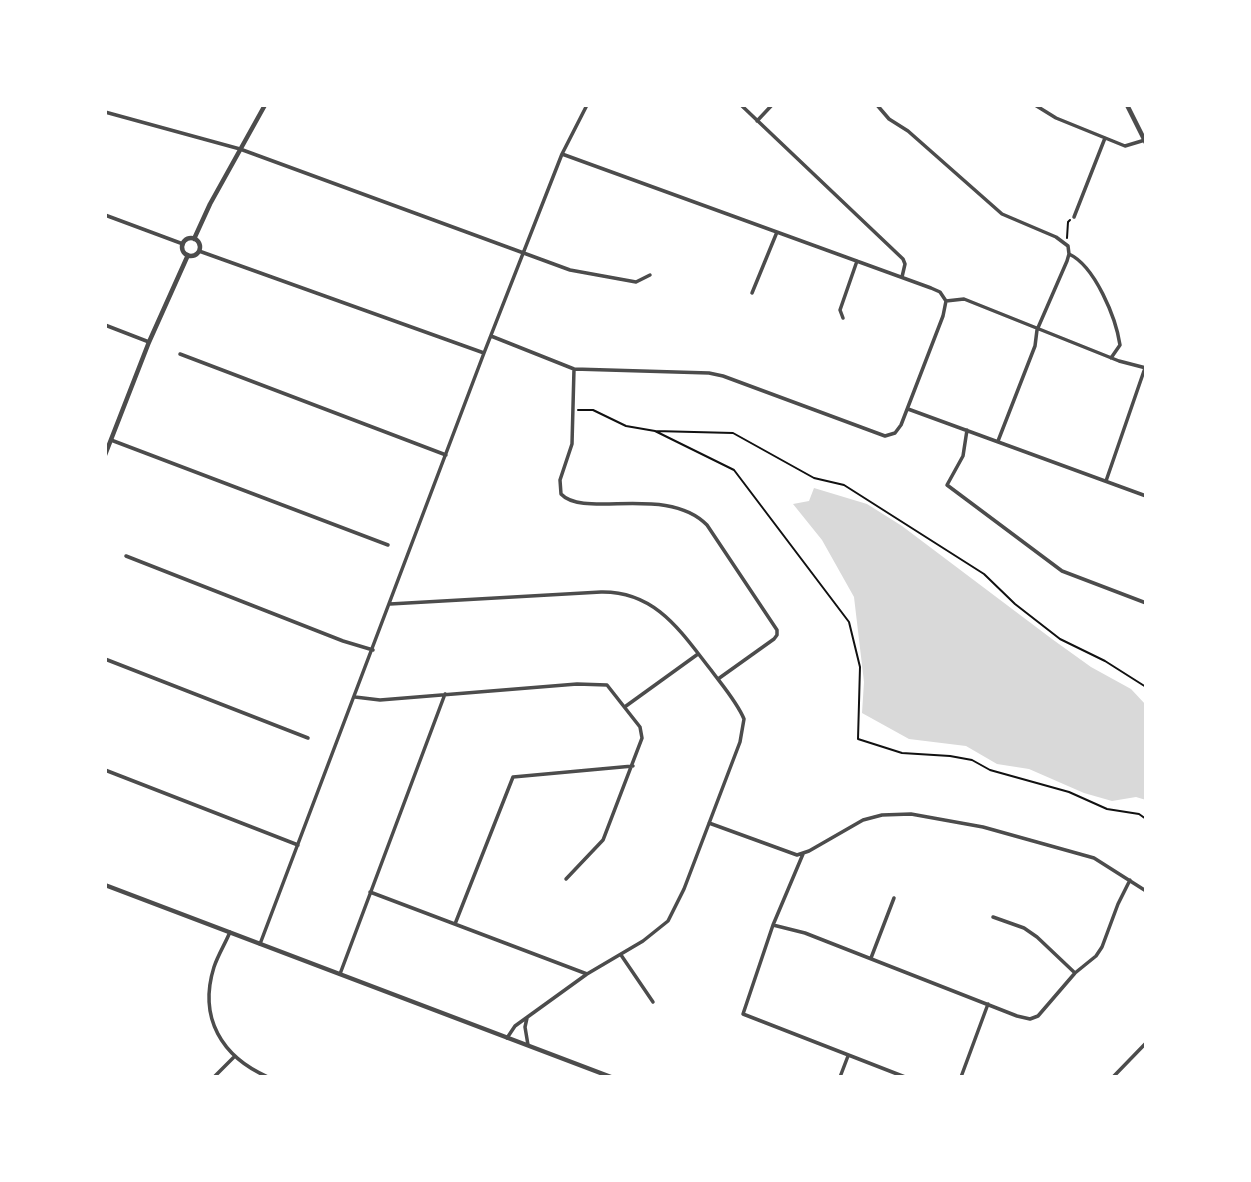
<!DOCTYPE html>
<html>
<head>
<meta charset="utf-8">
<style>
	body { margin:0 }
	#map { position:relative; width:1251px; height:1182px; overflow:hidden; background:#fff; font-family:"DejaVu Sans",sans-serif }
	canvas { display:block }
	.frame { position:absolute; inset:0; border:107px solid #fff; pointer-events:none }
</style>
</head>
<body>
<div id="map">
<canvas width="1251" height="1182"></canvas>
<div class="frame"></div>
</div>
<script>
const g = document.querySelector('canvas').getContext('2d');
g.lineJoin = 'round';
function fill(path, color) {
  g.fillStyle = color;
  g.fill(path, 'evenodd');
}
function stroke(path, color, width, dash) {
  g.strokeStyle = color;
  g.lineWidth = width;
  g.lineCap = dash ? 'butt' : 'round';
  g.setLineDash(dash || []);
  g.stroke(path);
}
const water = new Path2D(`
	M814,488L867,504L902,526L1052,639L1091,667L1131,689L1146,705V800L1136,797L1112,801L1084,793L1029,769L997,764L966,746L909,739L862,713L864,682L854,597L822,540L793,504L809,501Z`);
const path = new Path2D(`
	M1067,238L1068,222L1070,220
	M578,410H593L626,426L655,431L733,433L814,478L844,485L984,574L1015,604L1060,639L1105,661L1146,687
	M655,431L734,470L849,622L860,667L858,739L902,753L950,756L972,760L990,770L1069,792L1107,809L1139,814L1146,819`);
const minor = new Path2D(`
	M741,105L903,259L905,264L902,277
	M877,105L889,119L908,131L1002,214L1056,237L1068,246L1069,254L1067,261L1037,330L1035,346L998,441
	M1035,105L1056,118L1125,146L1145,140
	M105,112L240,149L570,270L636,282L650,275
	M757,121L772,105
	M562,154L931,288L940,292L946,301
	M105,215L183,244
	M1074,217L1105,138
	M199,251L484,353
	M1069,254C1095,266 1116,318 1120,345L1111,358
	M752,293L777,232
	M946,301L964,299L1119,361L1146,368
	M843,318L840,310L857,261
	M105,325L149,342
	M491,336L574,369L709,373L723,376L885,436L895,433L901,425L943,316L946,301
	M180,354L446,455
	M574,369L572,444L560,480L561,494C584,519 667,484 707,525L777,630V635L774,639L718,679
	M908,409L1146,496
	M967,430L963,456L947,485L1062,571L1146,603
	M111,440L388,545
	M1106,481L1145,368
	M126,556L343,641L373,650
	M390,604L601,592C656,591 681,632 711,670C722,685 737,702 744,719L740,742L684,889L668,921L643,941L587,974L515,1026L507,1038
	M105,659L308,738
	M355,697L380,700L577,684L607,685L640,727L642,738L603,840L566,879
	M626,706L698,654
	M105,770L298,845
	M709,823L797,855L809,851L863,820L882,815L911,814L983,827L1094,858L1146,891
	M803,854L773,925L743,1014L905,1077
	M370,892L587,974
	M993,917L1024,928L1037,937L1075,973
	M455,924L513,777L633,766
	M773,925L805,933L1017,1016L1030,1019L1038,1016L1075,973L1096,956L1102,947L1118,904L1130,880
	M230,932C225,944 218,955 214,967C198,1018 222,1057 268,1077
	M260,944L484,353L562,154L587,105
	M621,955L653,1002
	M871,958L894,898
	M340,974L445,694
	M527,1018L525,1027L528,1045
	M214,1077L234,1057
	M840,1077L848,1056
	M961,1077L988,1004
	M1113,1077L1146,1043`);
const tertiary = new Path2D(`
	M1127,105L1146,143
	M182 247a9 9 0 1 1 18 0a9 9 0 1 1-18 0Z
	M194,239L210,204L265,105
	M105,455L149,342L188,255
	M105,885L611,1077`);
fill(water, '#d9d9d9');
stroke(path, '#111', 2);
stroke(minor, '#4c4c4c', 3.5);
stroke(tertiary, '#4c4c4c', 4.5);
</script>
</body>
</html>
